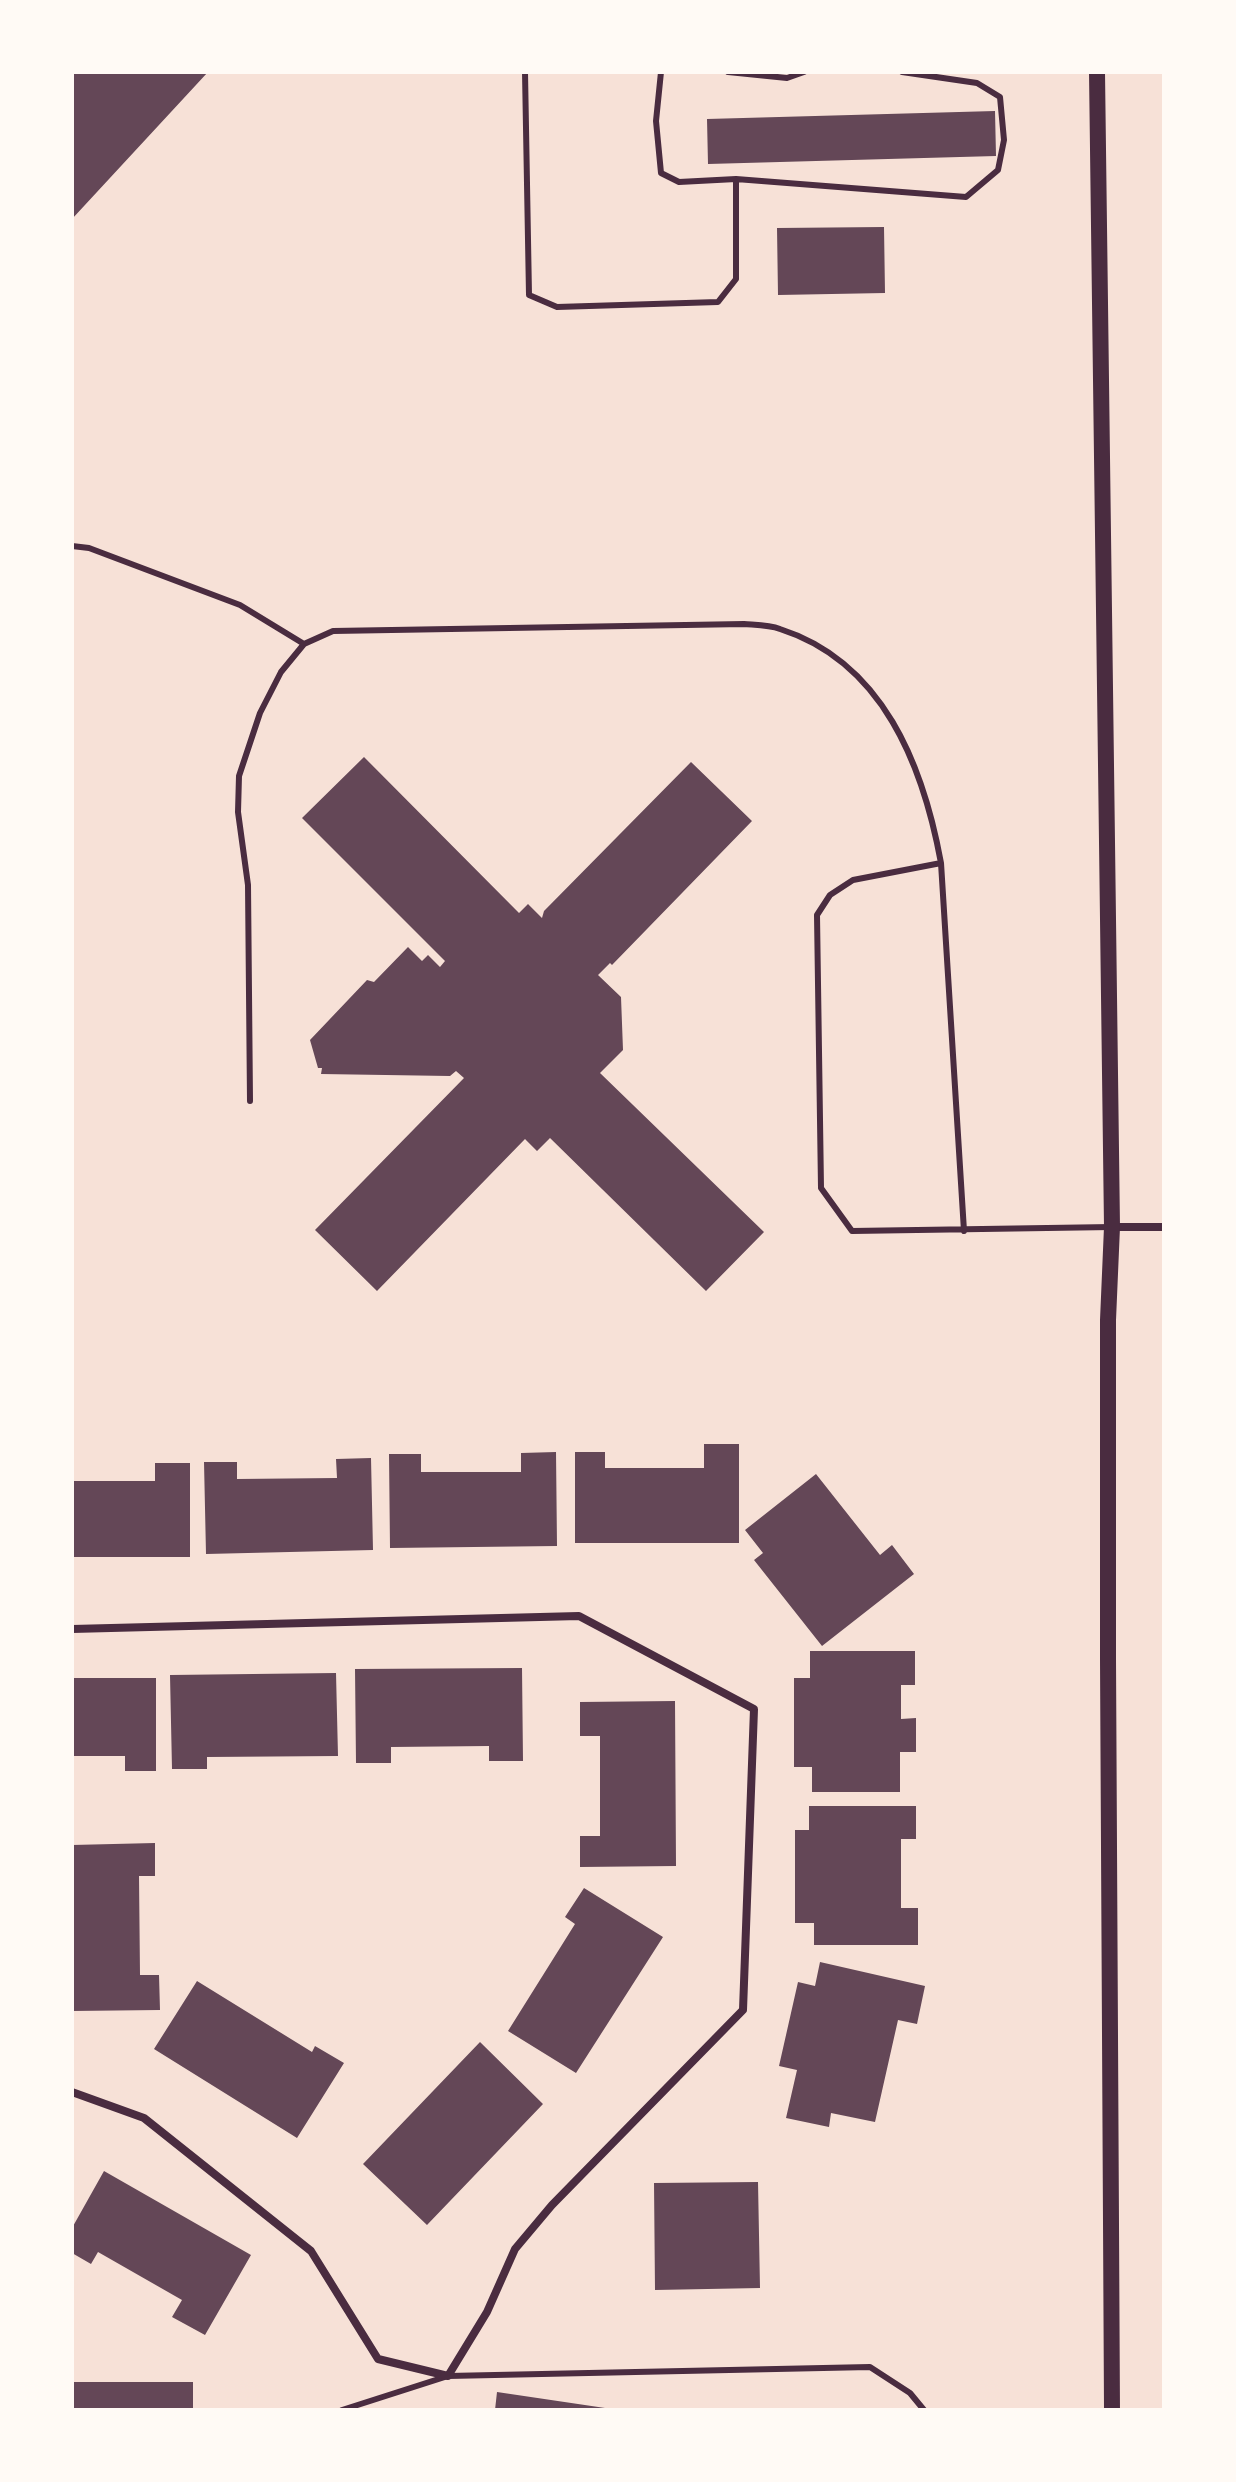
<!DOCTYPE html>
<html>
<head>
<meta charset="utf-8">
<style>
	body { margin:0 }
	#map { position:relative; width:1236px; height:2482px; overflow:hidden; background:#f7e1d7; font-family:Karla,sans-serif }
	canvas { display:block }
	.frame { position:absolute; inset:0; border:74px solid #fffaf5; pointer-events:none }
</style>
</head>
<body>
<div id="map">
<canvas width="1236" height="2482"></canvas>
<div class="frame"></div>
</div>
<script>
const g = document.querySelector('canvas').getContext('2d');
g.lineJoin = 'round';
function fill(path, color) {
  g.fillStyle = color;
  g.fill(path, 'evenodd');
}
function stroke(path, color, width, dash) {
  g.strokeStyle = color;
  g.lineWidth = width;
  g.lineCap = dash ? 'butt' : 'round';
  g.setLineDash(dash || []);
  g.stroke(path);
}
const building = new Path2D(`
	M72,72H208L72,219Z
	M995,111L996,156L708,164L707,119Z
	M884,227L885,293L778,295L777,228Z
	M364,757L519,913L528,904L542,918L544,911L691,762L752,821L612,965L610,963L598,975L621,997L623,1050L600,1073L764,1232L706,1291L550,1138L537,1151L525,1139L377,1291L315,1230L464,1078L456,1071L450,1076L321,1074L322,1068H318L310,1040L367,980L374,982L408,947L422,961L428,955L440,967L445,961L302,818Z
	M704,1444H739V1543H575V1452H605V1468H704Z
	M556,1452L557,1546L390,1548L389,1454H421V1472H521V1453Z
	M371,1458L373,1550L206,1554L204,1462H237V1479L337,1478L336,1459Z
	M155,1463H190V1557H72V1481H155Z
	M816,1474L880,1555L892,1545L914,1574L822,1646L754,1560L763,1553L745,1530Z
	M810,1651H915V1685H901V1719L916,1718V1752H900V1792H812V1767H794V1678H810Z
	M522,1668L523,1761H489V1746L391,1747V1763H356L355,1669Z
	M336,1673L338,1756L207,1757V1769H172L170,1675Z
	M72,1678H156V1771H125V1756H72Z
	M675,1701L676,1866L580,1867V1836H600V1736H580V1702Z
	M809,1806H916V1839H901V1908H918V1945H814V1923H795V1830H809Z
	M155,1843V1876H139L140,1975H159L160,2010L72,2011V1845Z
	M584,1888L663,1937L576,2073L508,2031L575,1924L565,1917Z
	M820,1962L925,1986L917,2024L898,2020L875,2122L831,2113L829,2127L786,2118L797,2070L779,2066L798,1982L815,1986Z
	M197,1981L312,2052L315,2046L344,2063L297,2138L154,2049Z
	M480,2042L543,2104L427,2225L363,2164Z
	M104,2171L251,2255L205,2335L172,2317L182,2300L98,2252L91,2264L72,2253V2228Z
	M758,2182L760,2288L655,2290L654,2183Z
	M72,2382H193V2410H72Z
	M497,2392L605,2408V2410H495Z`);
const service = new Path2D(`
	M525,72L529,295L557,307L718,302L736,279V179
	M661,72L656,121L661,173L679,182L736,179L966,197L998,170L1004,140L1000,97L977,83L902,72
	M728,72L787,78L804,72
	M72,546L89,548L240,605L304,644
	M941,863L964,1231
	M250,1101L248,885L238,812L239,776L260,713L281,672L304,644L333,631L744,624C755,625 769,625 780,629C883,662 923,765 941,863L853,880L830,895L817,915L821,1188L852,1231L1112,1227
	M342,2410L448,2376L870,2367L910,2393L924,2410`);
const minor = new Path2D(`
	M1113,1227H1164
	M72,1629L579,1616L754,1709L743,2010L552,2205L515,2249L487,2312L448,2376L378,2359L311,2251L144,2118L72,2092`);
const secondary = new Path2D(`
	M1097,72L1112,1227L1108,1320V1659L1112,2410`);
fill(building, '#644757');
stroke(service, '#4a2c40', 6);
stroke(minor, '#4a2c40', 8);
stroke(secondary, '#4a2c40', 16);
</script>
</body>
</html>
